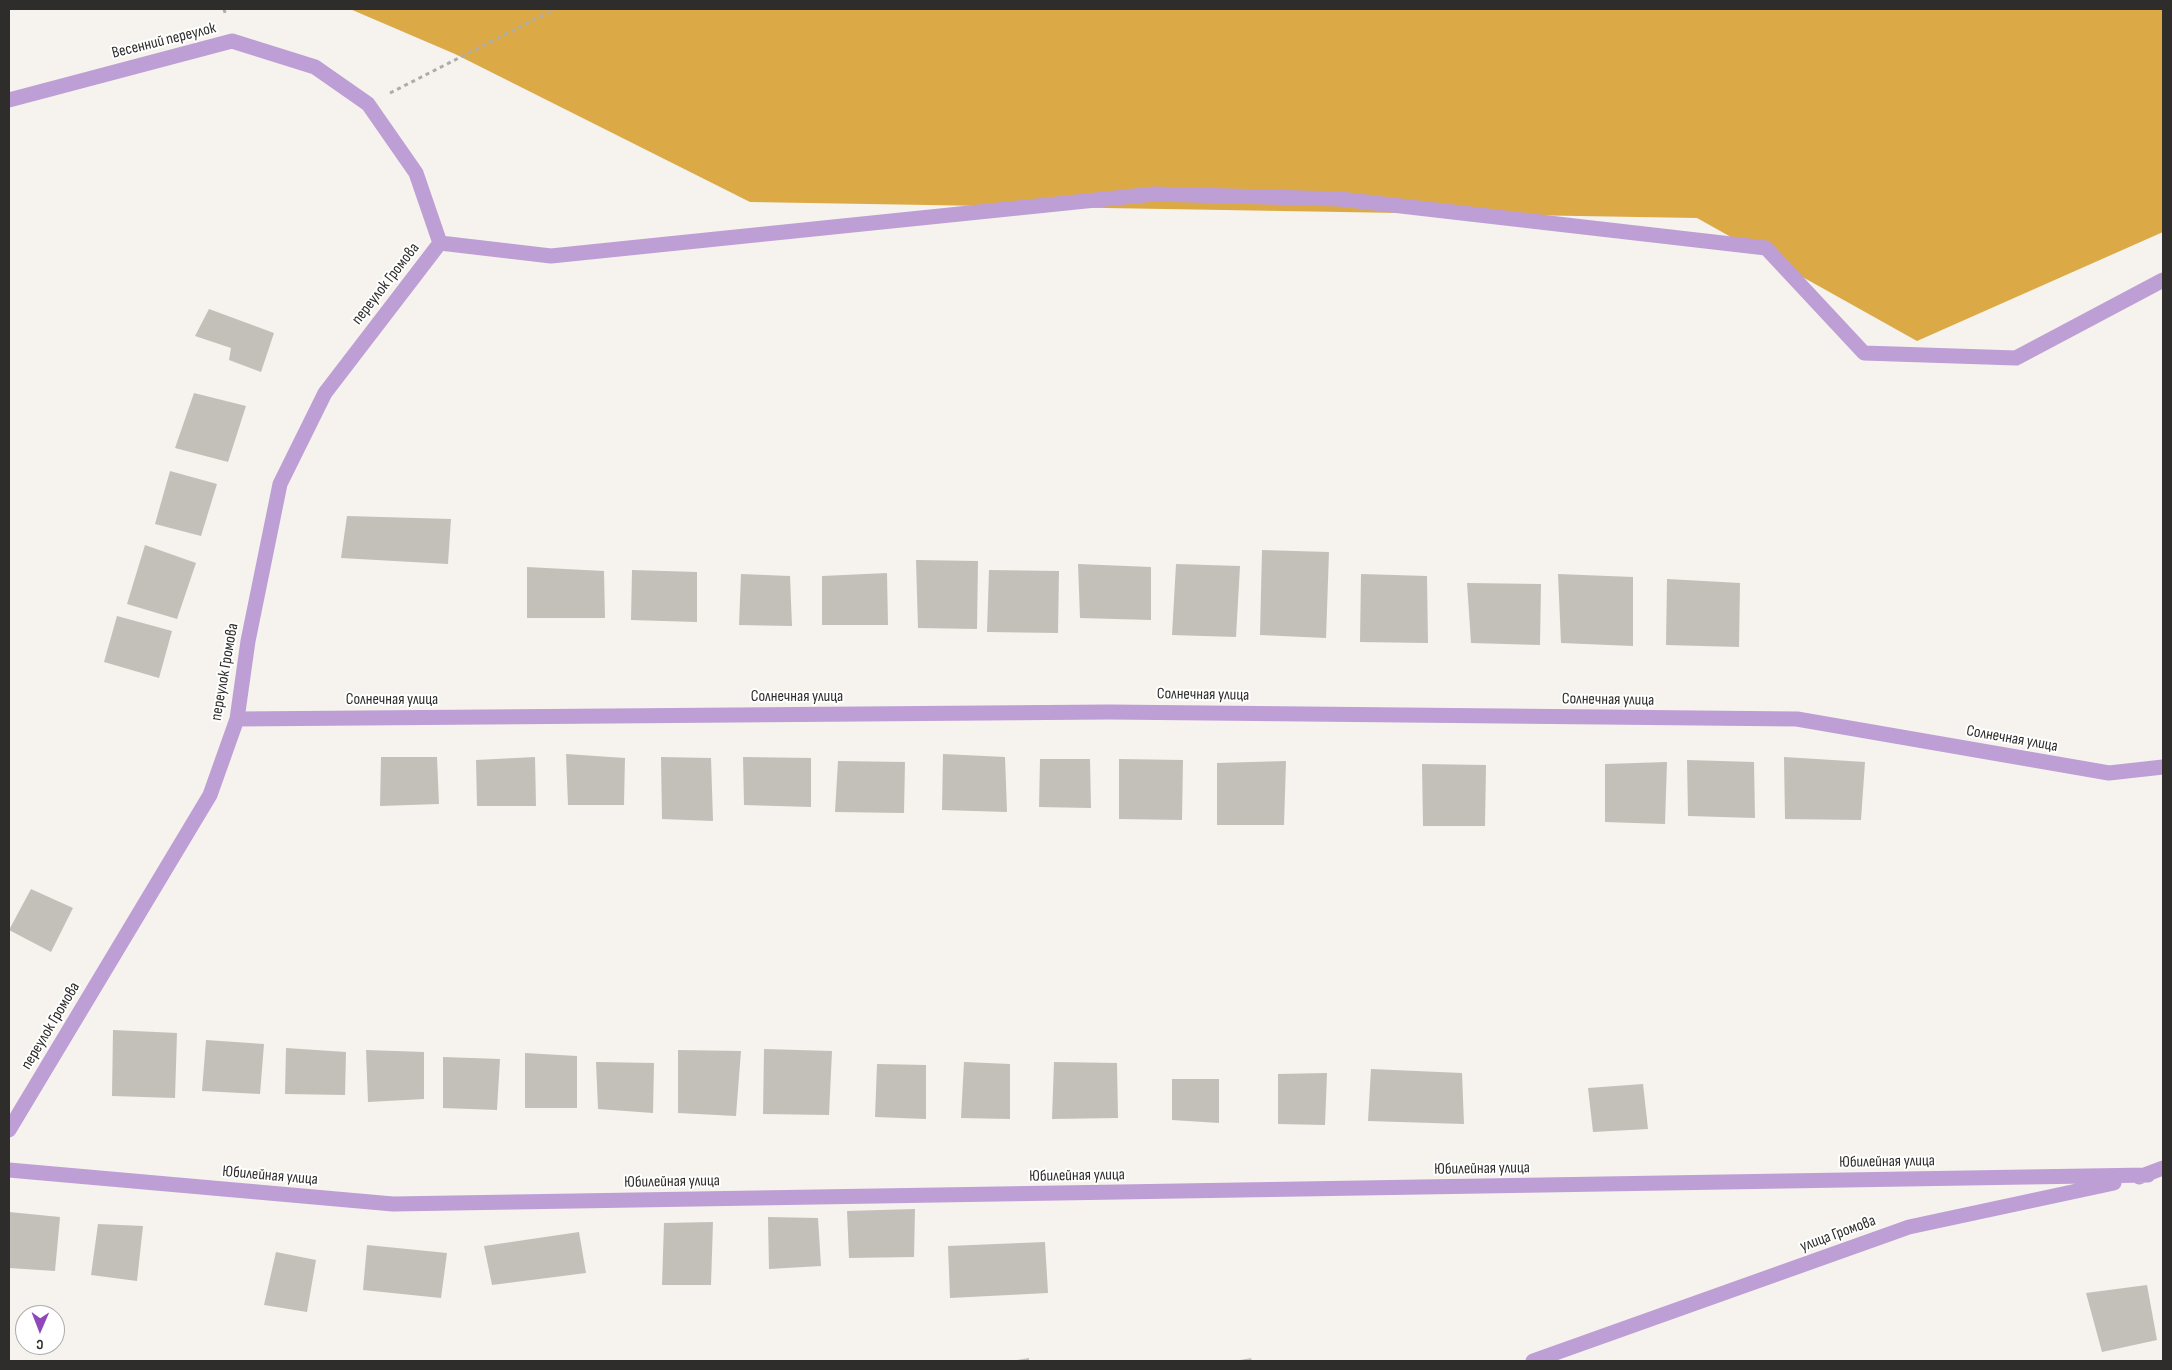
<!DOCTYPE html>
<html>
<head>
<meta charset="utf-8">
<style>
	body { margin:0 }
	#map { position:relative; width:2172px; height:1370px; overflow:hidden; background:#f6f2ed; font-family:"Sofia Sans Condensed",sans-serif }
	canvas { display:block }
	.frame { position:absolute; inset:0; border:10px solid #2e2d2b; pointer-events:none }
	.north { position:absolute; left:15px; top:1305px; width:50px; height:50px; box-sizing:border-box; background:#fff; border:1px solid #ababaa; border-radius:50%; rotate:181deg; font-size:14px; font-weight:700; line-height:20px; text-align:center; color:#2e2d2b }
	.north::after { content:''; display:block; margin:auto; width:18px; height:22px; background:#8e48bc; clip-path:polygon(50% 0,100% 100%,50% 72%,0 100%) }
</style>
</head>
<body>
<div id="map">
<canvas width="2172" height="1370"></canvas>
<div class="frame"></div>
<div class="north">С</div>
</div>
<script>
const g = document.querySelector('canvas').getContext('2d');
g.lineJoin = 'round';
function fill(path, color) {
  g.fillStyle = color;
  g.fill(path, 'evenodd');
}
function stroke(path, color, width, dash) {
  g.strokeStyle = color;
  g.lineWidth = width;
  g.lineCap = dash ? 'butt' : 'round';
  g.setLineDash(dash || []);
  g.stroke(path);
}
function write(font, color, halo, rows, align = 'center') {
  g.font = font + ' "Sofia Sans Condensed",sans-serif';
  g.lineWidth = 4;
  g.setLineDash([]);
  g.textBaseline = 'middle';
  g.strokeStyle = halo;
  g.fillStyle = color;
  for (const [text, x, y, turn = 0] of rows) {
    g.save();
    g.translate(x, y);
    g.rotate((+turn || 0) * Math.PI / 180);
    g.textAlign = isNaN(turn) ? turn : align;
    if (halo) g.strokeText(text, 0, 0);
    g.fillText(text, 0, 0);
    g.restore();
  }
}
const forest = new Path2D(`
	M350,9H2163V232L1917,341L1697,218L750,202L455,54Z`);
const building = new Path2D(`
	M209,309L274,333L261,372L229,360L231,348L195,336Z
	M194,393L246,406L228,462L175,448Z
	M170,471L217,484L201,536L155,524Z
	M347,516L451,519L448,564L341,558Z
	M145,545L196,563L177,619L127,604Z
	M1262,550L1329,552L1326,638L1260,635Z
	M916,560L978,561L977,629L918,628Z
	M1078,564L1151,567V620L1080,618Z
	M1176,564L1240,566L1236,637L1172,635Z
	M527,567L604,571L605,618H527Z
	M632,570L697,572V622L631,620Z
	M989,570L1059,571L1058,633L987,632Z
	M887,573L888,625H822V576Z
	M741,574L790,576L792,626L739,625Z
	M1361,574L1427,576L1428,643L1360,642Z
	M1558,574L1633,577V646L1561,643Z
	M1667,579L1740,583L1739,647L1666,645Z
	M1467,583L1541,584L1540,645L1471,643Z
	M117,616L172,631L159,678L104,662Z
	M566,754L625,758L624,805H568Z
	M943,754L1005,757L1007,812L942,810Z
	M381,757H437L439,804L380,806Z
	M535,757L536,806H477L476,760Z
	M661,757L711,758L713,821L662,819Z
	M743,757L811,758V807L744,805Z
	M1784,757L1865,762L1861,820L1785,819Z
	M1040,759H1090L1091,808L1039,807Z
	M1119,759L1183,760L1182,820L1119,819Z
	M1687,760L1754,762L1755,818L1688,816Z
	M838,761L905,762L904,813L835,812Z
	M1286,761L1284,825H1217V763Z
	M1667,762L1665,824L1605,822V764Z
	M1422,764L1486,765L1485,826H1423Z
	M31,889L73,908L51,952L9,930Z
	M113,1030L177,1033L175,1098L112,1096Z
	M206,1040L264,1044L260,1094L202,1091Z
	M286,1048L346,1052L345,1095L285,1094Z
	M764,1049L832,1051L829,1115L763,1114Z
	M366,1050L424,1052V1099L368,1102Z
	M678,1050L741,1051L736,1116L678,1113Z
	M525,1053L577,1056V1108H525Z
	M443,1057L500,1059L497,1110L443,1108Z
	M596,1062L654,1063L653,1113L598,1109Z
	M964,1062L1010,1064V1119L961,1118Z
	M1054,1062L1117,1063L1118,1118L1052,1119Z
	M877,1064L926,1065V1119L875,1117Z
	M1371,1069L1462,1073L1464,1124L1368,1121Z
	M1327,1073L1325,1125L1278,1124V1074Z
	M1172,1079H1219V1123L1172,1120Z
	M1643,1084L1648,1129L1593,1132L1588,1088Z
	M915,1209L914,1257L849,1258L847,1211Z
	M9,1212L60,1217L55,1271L9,1268Z
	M768,1217L818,1218L821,1266L769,1269Z
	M713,1222L711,1285H662L664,1223Z
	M98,1224L143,1226L137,1281L91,1275Z
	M579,1232L586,1273L492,1285L484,1246Z
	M1045,1242L1048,1293L950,1298L948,1246Z
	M367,1245L447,1253L441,1298L363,1290Z
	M276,1252L316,1260L307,1312L264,1305Z
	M2147,1285L2157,1340L2102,1352L2086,1293Z
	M1029,1358V1361H1017V1360Z
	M1251,1358L1252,1361H1240V1360Z`);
const path = new Path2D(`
	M224,9L226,16
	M390,93L555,9`);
const minor = new Path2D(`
	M9,100L232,41L315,67L368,104L416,173L440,243
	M440,243L551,256L1154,194L1340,199L1766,248L1864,353L2016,358L2163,280
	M237,719L1109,712L1797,719L2109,773L2163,767
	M9,1130L210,795L237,719L248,641L280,484L325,393L440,243
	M9,1170L393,1204L2148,1175
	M2139,1177L2163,1168
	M1533,1361L1909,1227L2114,1183`);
const streetNames = [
	["Весенний переулок",164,41,-14],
	["переулок Громова",386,284,-52],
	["переулок Громова",225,672,-80],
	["Солнечная улица",1203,695,1],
	["Солнечная улица",797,697],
	["Солнечная улица",392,700],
	["Солнечная улица",1608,700,1],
	["Солнечная улица",2012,739,10],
	["переулок Громова",51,1026,-59],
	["Юбилейная улица",1887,1162,-1],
	["Юбилейная улица",1482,1169,-1],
	["Юбилейная улица",270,1176,5],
	["Юбилейная улица",1077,1176,-1],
	["Юбилейная улица",672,1182,-1],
	["улица Громова",1838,1234,-20]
];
fill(forest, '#dbaa46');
fill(building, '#c3c0ba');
stroke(path, '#afaca8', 3, [4, 4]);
stroke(minor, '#bd9ed5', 15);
write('16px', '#2e2d2b', '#fff', streetNames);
</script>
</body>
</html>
